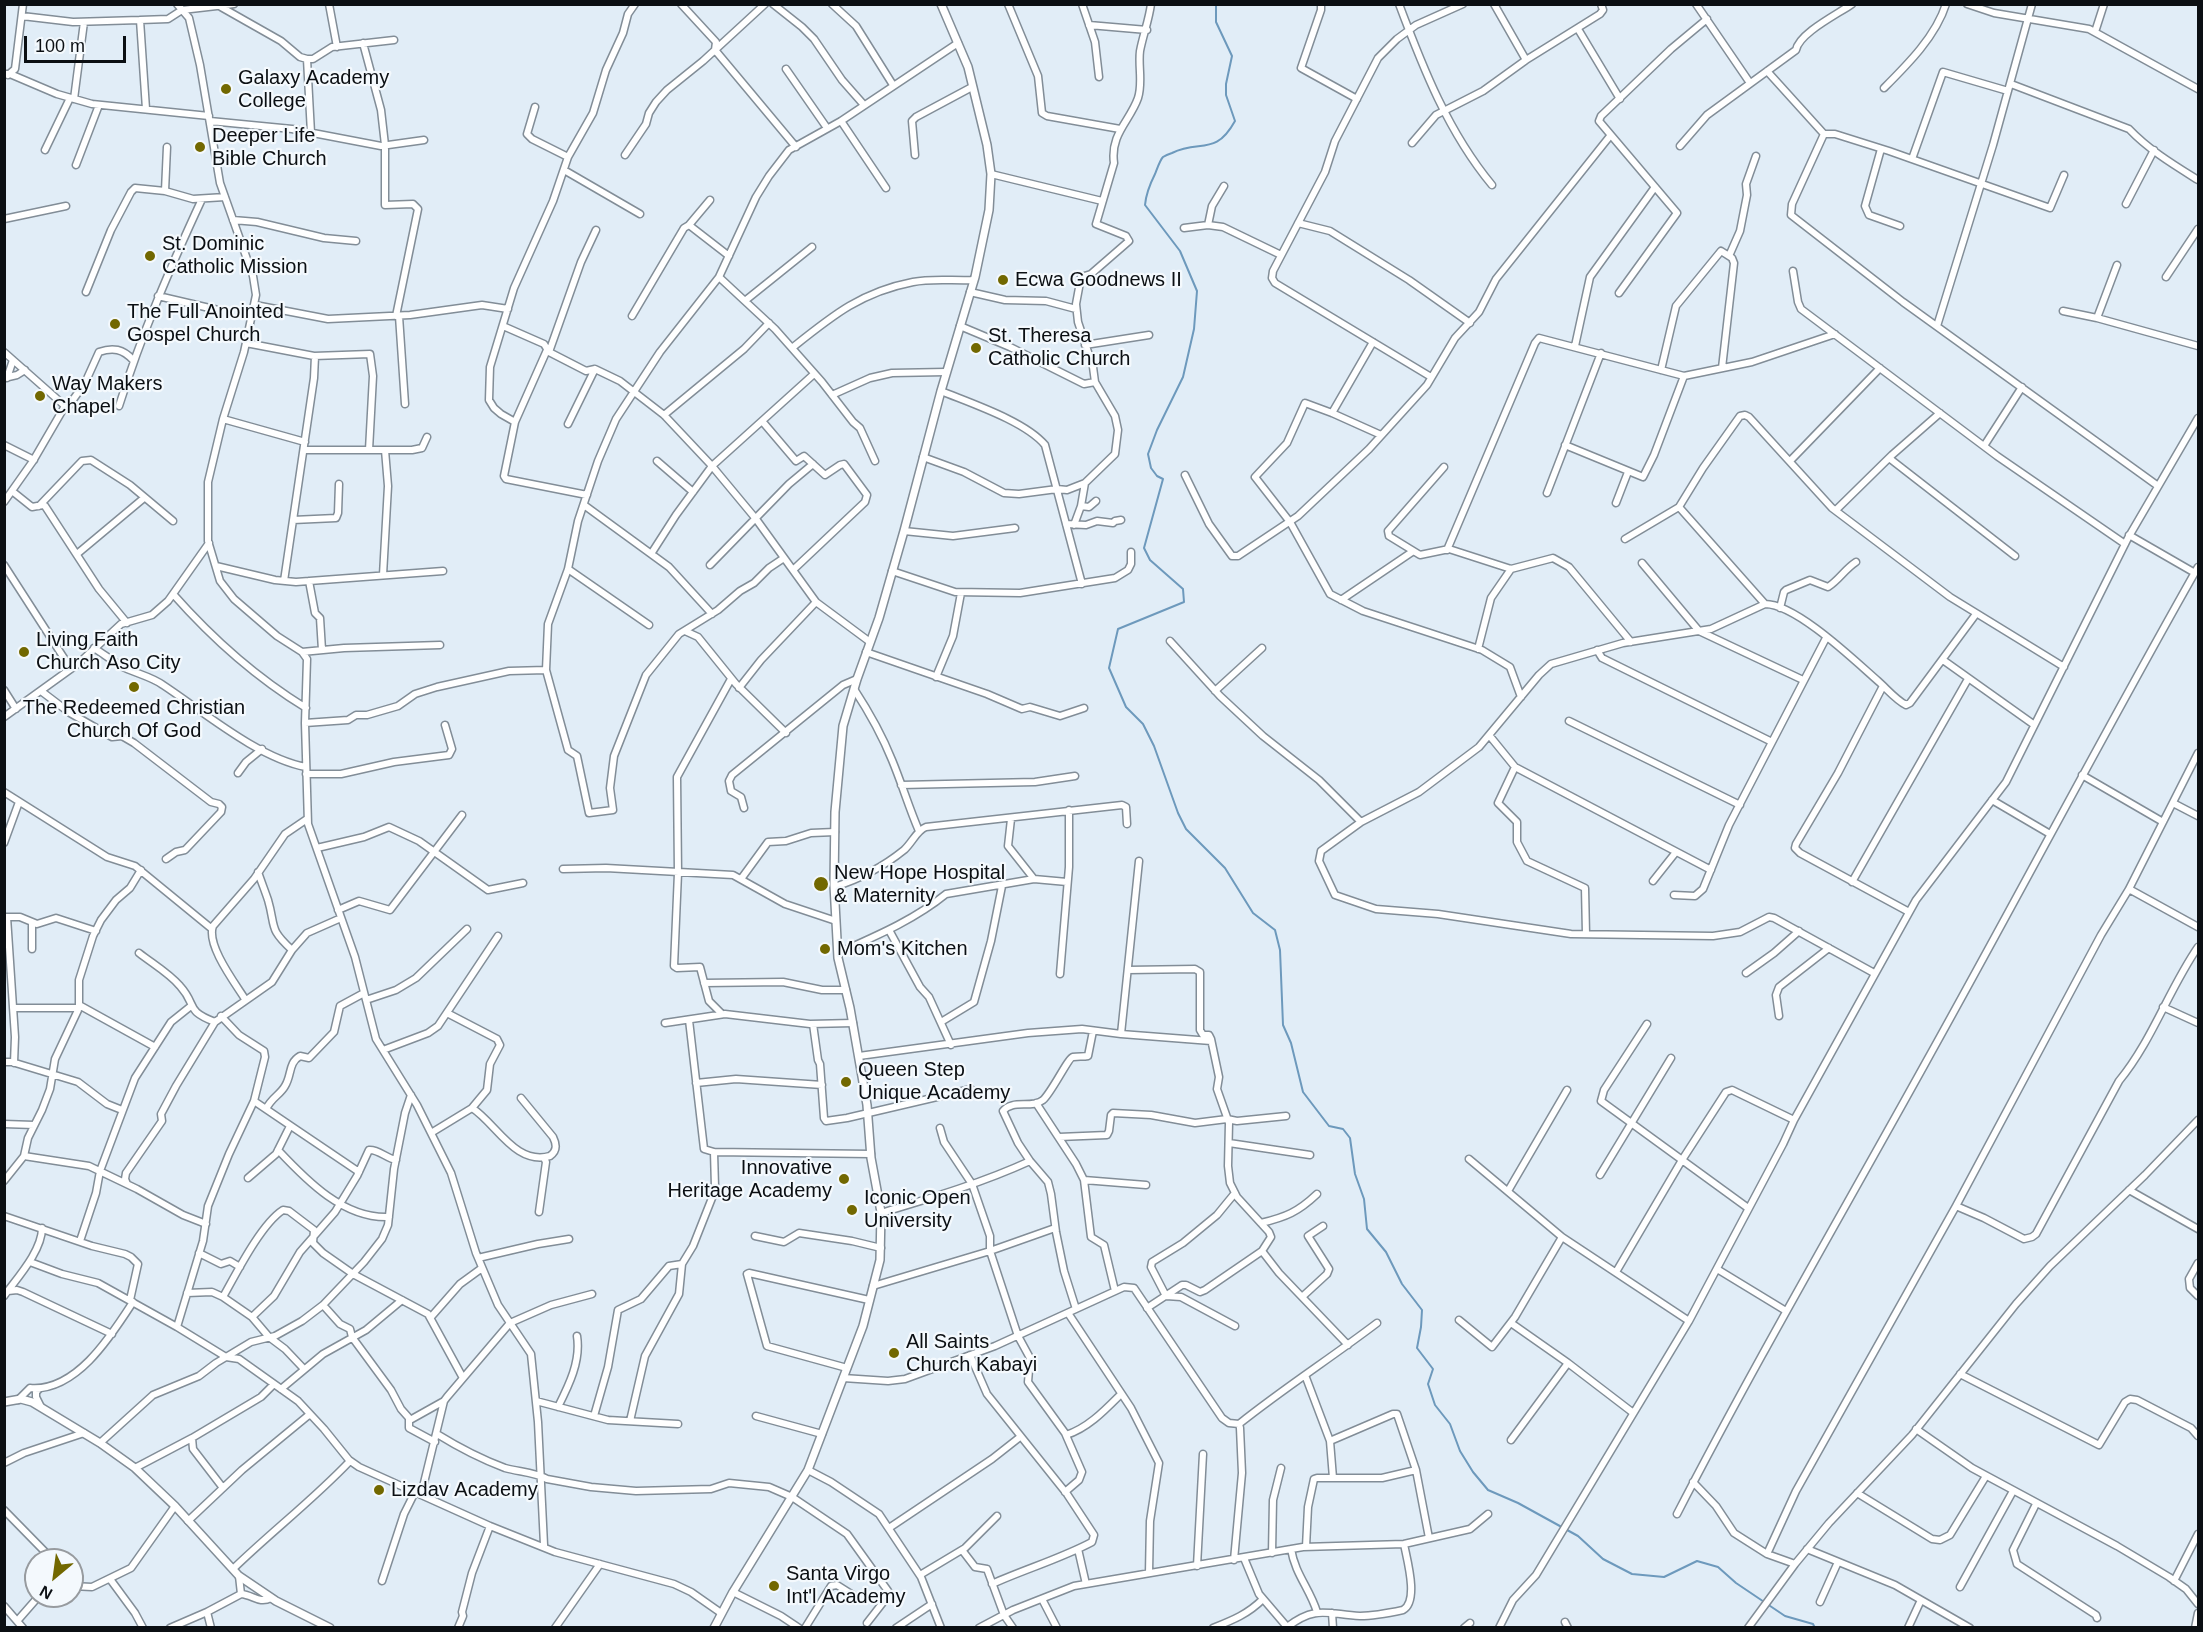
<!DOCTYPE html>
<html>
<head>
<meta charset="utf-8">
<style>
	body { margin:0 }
	#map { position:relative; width:2203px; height:1632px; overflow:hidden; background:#e1edf7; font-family:Helvetica,sans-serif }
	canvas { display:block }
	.frame { position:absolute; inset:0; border:6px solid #0b0f13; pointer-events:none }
	.north { position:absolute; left:24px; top:1548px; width:60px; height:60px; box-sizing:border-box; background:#f4f9fd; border:2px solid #979b9f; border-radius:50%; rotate:209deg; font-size:16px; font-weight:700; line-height:24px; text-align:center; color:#0b0f13 }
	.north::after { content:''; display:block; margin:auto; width:21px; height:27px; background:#726800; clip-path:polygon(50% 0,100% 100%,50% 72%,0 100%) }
	.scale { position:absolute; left:24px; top:36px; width:102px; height:27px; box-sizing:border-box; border:3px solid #0b0f13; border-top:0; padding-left:8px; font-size:18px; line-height:21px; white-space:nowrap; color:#0b0f13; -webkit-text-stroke:4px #f4f9fd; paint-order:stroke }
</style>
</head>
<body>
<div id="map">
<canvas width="2203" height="1632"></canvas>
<div class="frame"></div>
<div class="north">N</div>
<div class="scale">100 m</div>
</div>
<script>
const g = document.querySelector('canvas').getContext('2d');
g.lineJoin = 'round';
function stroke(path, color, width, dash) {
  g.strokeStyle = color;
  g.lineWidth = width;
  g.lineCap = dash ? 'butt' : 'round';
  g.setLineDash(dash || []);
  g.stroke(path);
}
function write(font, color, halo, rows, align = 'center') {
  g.font = font + ' Helvetica,sans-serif';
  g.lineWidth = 4.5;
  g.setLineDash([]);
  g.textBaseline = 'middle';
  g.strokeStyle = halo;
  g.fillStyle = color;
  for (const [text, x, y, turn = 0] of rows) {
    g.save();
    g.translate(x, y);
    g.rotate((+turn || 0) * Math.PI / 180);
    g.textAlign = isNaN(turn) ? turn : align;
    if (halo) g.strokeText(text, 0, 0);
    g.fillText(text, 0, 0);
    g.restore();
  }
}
const stream = new Path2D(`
	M1216,4V22L1232,56L1226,84V95L1235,121C1215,157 1200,139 1172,153C1169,154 1166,155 1163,157C1160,160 1157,169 1155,174C1150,184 1146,193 1145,205L1180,251L1197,291L1194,329L1183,377L1157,430L1148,454L1151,468L1157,476L1163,479L1144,548L1150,560L1183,589L1184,602L1118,629L1109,668L1126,707L1143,724L1154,746L1178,813L1186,829L1225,868L1253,913L1275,930L1280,950L1283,1025L1291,1043L1303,1092L1329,1126L1343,1129L1350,1138L1355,1174L1364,1199L1367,1229L1386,1252L1402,1284L1422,1310L1421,1327L1417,1348L1433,1369L1428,1384L1435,1405L1450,1424L1460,1451L1473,1472L1488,1490L1518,1503L1578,1536L1603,1559L1632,1574L1664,1577L1697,1561L1718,1567L1736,1583L1785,1616L1813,1624L1815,1628`);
const minor = new Path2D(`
	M177,4L189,18L200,65L220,183L253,276L256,295L244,352L223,419L208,482V541L220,581L234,599L277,636L302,652L307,659L305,723L308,824L355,957L376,1039L417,1105L451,1173L476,1253L498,1305L531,1354L538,1422L544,1545
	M329,4L337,47
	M681,4L716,42L715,50L796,147
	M773,4L802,27L814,39L842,80L864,105
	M832,4L856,26L893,85
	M1008,4L1038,76L1042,113L1047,116L1120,129
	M1082,4L1095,42L1099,77
	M1321,4V10L1301,68L1357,99
	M1399,4C1423,68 1448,132 1492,185
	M1494,4L1526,60
	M1696,4L1750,83
	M1967,4L1994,13L2089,29L2198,89
	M221,7L281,41L300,57L307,59H313L332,47L394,40
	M22,16L73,22L140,20L168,19L182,10L234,4
	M140,20L146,109
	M1089,25L1147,30
	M1578,29L1620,99
	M2095,32L2104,4
	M363,43L381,110L385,145V205L413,204L418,209L396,316
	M307,59L311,133
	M786,69L827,128
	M1767,71L1824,134H1835L1889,151L2050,208L2064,175
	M4,74H10L57,94L92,104L209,116
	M8,75L15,69L23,4
	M2011,84L2129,129C2149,150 2174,165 2198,180
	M1884,88C1908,64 1936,36 1946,4
	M74,99L84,22
	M535,107L527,134L532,139L568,157
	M210,121L292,129L381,146L424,140
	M841,121L886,188
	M1824,134L1792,204L1791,215L1903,302L2158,486
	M1412,143L1436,115L1483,91L1526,60L1600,14L1603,10L1601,4
	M1680,146L1707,115L1796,50C1799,33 1838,14 1852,4
	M1881,149L1865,206L1869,215L1900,226
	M45,150L70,98
	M625,155L646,124L649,113L656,102L667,90L703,61L765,4
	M915,155L912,121L916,117L972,87
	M1912,159L1943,72L2008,91
	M76,165L99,105
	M564,170L640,214
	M991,174L1102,201
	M165,191L167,147
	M2126,204L2154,150
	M4,219L66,206
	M233,220L257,222L324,238L356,241
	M1298,223L1330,231L1409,280L1470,323
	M689,225L710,200
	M1208,225L1212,206L1224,186
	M1184,228L1208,225L1223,227L1281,255
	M1729,256L1740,231L1747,195L1746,184L1756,156
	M1793,271L1798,302L1801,309L1997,456L2125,544
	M719,277L775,329L822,382L853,422L860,428L875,461
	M2166,277L2198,229
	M86,292L111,230L131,192L135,188L165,191L193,199L225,197
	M970,292L1005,300L1046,301L1076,309
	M1619,293L1677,213L1599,121L1601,116L1671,49L1707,19
	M158,296L218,310
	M746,300L812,247
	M255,305L328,319L410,315L482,305L508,309
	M2063,311L2097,318L2198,346
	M399,316L405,404
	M632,316L684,228L689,225L729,256
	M2097,318L2117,265
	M503,326L544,344L549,352L586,371L595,369L620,381L664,415L712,466L756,519L816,602L870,642
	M960,326L1010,347L1084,384L1095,382
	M1937,326L1993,145L2032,4
	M246,343L314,356L370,354L373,376L369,450
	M1085,345L1149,335
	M1575,346L1590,277L1655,187
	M792,348C832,316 861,292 913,282C932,278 954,281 974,280
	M547,350L515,422L504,476L506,479L587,495
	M4,352L65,406L33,461L4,502
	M549,352L581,262L596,230
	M1661,370L1676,306L1721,251L1732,258L1734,263L1722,368
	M1431,377L1275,283L1272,278L1273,271L1325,172L1335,141L1378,58L1397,39L1416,25L1463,4
	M4,378L17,375L25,370
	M7,378L13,360
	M941,391C970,403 1025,421 1045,445L1082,584
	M832,395L870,378L892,373L946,372
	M119,406C142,333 170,268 202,199
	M64,409L67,408L85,383L99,352C113,347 123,349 133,360
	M1332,413L1373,342
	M664,415L744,349L769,323
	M223,419L305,442
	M762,421L796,461L804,456L825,475L840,465L844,464L867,495L865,502L793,570
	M515,422L501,414L494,408L489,400L490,367L514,288L553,201L568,157L593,113L606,70L623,33L628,14L635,4
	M568,424L595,369
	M1381,435L1332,413L1305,403L1287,443L1255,477L1290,522L1330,594L1363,611L1482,650L1510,667L1521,697
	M4,445L34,460
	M1565,445L1643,477L1654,455L1684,376
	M1984,446L2022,387
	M304,450H412L422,448L427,437
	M923,457L964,472L1004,493L1019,494L1057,489L1067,490L1085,483L1115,454L1118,430L1115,416L1095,382L1093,367L1078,322L1076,304L1081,277L1091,274L1129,241L1126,236L1096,224L1114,163C1110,134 1130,121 1138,98C1143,83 1138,66 1140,51C1143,35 1149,20 1151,4
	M1889,458L2015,556
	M657,461L693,492
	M1790,461L1880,368
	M1444,467L1388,531L1389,536L1420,555L1449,549L1511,569L1553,558L1569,567L1631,642
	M1185,475L1209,524L1232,556H1238L1298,516L1369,449L1427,385L1455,338L1479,312L1496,279L1610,136
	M12,491L32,507L43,505L45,506L99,589L127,623
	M1547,493L1601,353
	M1616,503L1628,472
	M584,505L669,567L712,614
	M39,506L82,461L91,460L130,485L173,521
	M1081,506L1089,507L1096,501
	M1679,507L1765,604C1796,604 1854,660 1878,681C1887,689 1896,700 1906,705L1910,703L1976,614
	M1836,510L1892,455L1940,413
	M293,520L336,518L338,513L339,484
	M1066,524L1086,525L1097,521L1113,523L1115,521L1121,520
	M1074,525L1081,506L1085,483
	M904,531L953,536L1015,528
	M2129,535L2195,573
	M1625,539L1679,507L1703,468L1740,416L1745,415L1749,417L1832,508L1950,597L2064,667
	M1447,550L1535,343L1539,338L1684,376L1752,362L1835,334
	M77,554L144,498
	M651,554L676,515L712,466L814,374
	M784,558L769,568L754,583L740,591L718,610L679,634L646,675L614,756L610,788L613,810L589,813L577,756L568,750L546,670L548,624L568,569L578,521L598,461L616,419L660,352L719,277L756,197L769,176L789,150L841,121L958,43
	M1642,563L1699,631L1803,680
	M4,565L71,669
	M710,565L789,484L813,464
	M216,566L275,580L296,582L443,571
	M568,569L649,625
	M892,571L955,592L1020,593L1115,578L1128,570L1131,564V552
	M383,575L388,486L385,450
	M284,581L314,378L315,356
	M309,581L315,613L320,618L322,650
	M173,594C211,637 257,678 306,708
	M1341,600L1412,552
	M1765,604L1711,629L1623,643L1551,664L1539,675L1479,747L1419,792L1361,822L1321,851L1319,861L1335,895L1376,909L1438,914L1571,934L1713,936L1740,932L1769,917L1774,918L1874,973
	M1780,608L1784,592L1786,590L1810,580L1828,587C1839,580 1845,569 1856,562
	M685,631L698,637L736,684L786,733
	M1170,641L1220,696L1263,736L1319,780L1361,822
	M94,648C105,655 115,663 125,668C138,674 152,677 163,685C204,712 258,758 306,767
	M1478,649L1491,598L1511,569
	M1597,650L1602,658L1772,742
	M302,652L344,648L440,645
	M866,652L987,694L1022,709L1030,707L1060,716L1084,708
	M1943,660L2033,724
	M936,677L953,636L961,593
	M1883,686L1838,773L1796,844L1795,848L1800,853L1909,912
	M739,688L761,660L816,602
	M854,689C869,712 882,735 892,760C902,784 909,808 919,831
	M4,690L16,709
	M41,691L70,713L112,737L122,736L134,743L211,802L219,804L222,807L221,812L185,850L176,852L166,859
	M1215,691L1262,648
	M4,717L79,663L121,624L152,615L168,601L209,543
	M1569,721L1740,805
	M305,723L348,720L356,715H367L398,706L415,694L437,687L509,671L546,670
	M1489,735L1515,767L1711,870
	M1515,767L1498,803L1517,822V842L1527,861L1585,888L1586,934
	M238,773L246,762L262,749
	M306,774H341L394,762L449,755L452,749L445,725
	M2082,775L2163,822
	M901,785L1035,782L1075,776
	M4,792L107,857L135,866L212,929
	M1992,800L2050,834
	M2173,803L2198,816
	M744,808L741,797L731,791L729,781L732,775L843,685L857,679
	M1011,819L1008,846L1034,879
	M4,843L19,802
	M317,848L364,837L389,827L419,841L488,890L523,883
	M563,869L606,868L733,875L785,904L836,921
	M258,872C261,881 265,891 268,900C276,927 268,928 292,950
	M741,879L768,842L786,841L811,833L835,832
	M1653,881L1676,852
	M1852,882L1968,679
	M834,887C860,879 883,867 904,850C912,843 917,830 926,827L1122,805L1126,807L1127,824
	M2129,889L2198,927
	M1674,895L1695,896L1703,889L1729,825L1826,638
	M338,910L359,901L390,910L462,815
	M5,917H20L37,924L56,918L96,931
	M7,917L15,1037L14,1063
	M889,930L920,987L929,997L951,1045
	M32,949V923
	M139,953C153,964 169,973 180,986C198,1006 184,1010 215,1022
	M838,953C876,936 914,920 946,894L1034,879L1067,882
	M1128,970L1195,969L1200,972V1030L1203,1035H1209L1211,1039L1219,1077L1217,1089L1229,1123L1228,1166L1230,1183L1237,1197L1269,1232L1271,1237L1262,1251L1205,1290L1200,1292L1186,1285H1182L1147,1308
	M1746,973L1774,953L1799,931
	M1060,974L1069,867V810
	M704,983L783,982L822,990H846
	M245,999C235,983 206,945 213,926L254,879L285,834L307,819
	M366,1000L396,990L416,978L467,929
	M79,1005L155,1047
	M2163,1007L2198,1023
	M13,1008H79
	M722,1014L709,1001L700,967L677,968L674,966L678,873L677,777L731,679
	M1779,1016L1776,995L1779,987L1829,948
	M689,1020L704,1149L714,1152L871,1154
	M941,1022L974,1002L991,941L1002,886
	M665,1023L725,1014L810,1024L853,1023
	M813,1024L818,1060L820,1064L824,1118L826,1121L847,1118L971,1089
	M1647,1024L1604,1090L1601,1101L1748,1208
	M1121,1034L1139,861
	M383,1050L428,1033L438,1026L498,936
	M859,1056L1028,1033L1082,1029L1121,1034L1211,1041
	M4,1062H12L78,1082L107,1104L122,1110
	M696,1083L736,1079L822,1085
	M254,1101L359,1172
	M1036,1103L1076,1164L1084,1180L1091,1237L1104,1245L1115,1291
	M472,1108C496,1123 515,1166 550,1156C557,1151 557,1145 553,1137L521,1098
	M266,1109C272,1097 280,1095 285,1086C292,1075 288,1063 300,1056L309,1058L334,1032L340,1006L364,993
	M4,1124L34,1125
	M940,1128L944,1142L972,1184L990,1236V1251L1018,1336L1030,1358L1028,1382L1065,1433L1082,1472L1079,1480L1065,1492
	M431,1133L472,1108L487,1090L490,1064L500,1045L497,1039L447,1013
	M1059,1137L1107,1135L1109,1131L1111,1115L1113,1113L1151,1115L1195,1123L1227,1119L1237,1121L1286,1116
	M1229,1143L1310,1155
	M278,1150C307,1181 344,1219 389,1217
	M24,1156L89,1166L137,1189L183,1215L206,1224
	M1469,1159L1562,1237L1689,1321
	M1600,1175L1671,1058
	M248,1178L276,1154L290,1126
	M1084,1180L1146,1185
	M4,1181L24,1156L28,1138L42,1110L50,1089L55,1059L79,1008V980L93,936L101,920L116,900L130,888L141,870
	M127,1184L125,1179L126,1173L162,1121L161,1114L176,1086L215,1022L272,982L292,950L307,933L341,918
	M2129,1190L2198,1229
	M1508,1191L1567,1090
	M1235,1193L1217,1215L1183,1243L1152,1262L1151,1267L1166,1296L1181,1297L1235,1326
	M1956,1206L1984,1218L2024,1239L2032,1237L2036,1234L2119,1081C2152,1041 2169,989 2198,947
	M539,1212L546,1162L544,1158
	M881,1213C931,1198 982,1183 1030,1161
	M4,1216L92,1246L125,1254L131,1257L138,1264L130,1300
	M1261,1223C1286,1217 1298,1212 1317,1194
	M755,1236L784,1242L799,1233L852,1241L881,1248
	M80,1241L96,1193L100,1171L135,1078L171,1022L191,1006
	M1262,1251L1279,1273L1348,1345
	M199,1253L221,1264L230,1261L240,1267
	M478,1258L538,1244L569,1239
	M30,1262L62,1274L98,1283L177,1327L226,1357L239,1359L298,1401L324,1429L349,1460L359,1467L490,1526L555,1552L674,1584L691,1592L721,1613
	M2198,1263L2189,1279L2190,1288L2198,1296
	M1717,1269L1786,1311
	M1616,1272L1682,1160L1726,1092L1732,1090L1794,1120
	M873,1286L990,1251L1055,1228
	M8,1291L17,1290L23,1292L112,1334
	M187,1293L212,1292L223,1297L252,1317L269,1337L285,1349L304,1369
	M4,1296C17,1278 42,1251 42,1228
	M223,1297C236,1274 261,1224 283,1210L289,1211L314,1230L313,1243L323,1253L353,1274L428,1314L463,1378
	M1302,1297L1327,1274L1329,1269L1308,1236L1323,1226
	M323,1305L340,1324L350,1329L352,1337L391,1390L401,1409L409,1418V1428L435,1442
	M1076,1309L1064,1271L1056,1232L1051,1194L1048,1182L1030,1161L1018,1143L1003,1111C1012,1099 1032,1109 1043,1100C1052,1092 1068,1058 1073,1057C1078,1056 1083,1057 1088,1056L1093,1031
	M1068,1313L1131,1408L1159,1463L1150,1521L1149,1573
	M252,1317L274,1296L300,1252L335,1212L357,1176L369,1150C378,1149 386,1158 396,1160
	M431,1317L460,1284L482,1268
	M1459,1320L1492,1347L1515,1317L1562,1237
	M1511,1323L1568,1363L1632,1412
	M177,1327L203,1241L208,1206L229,1154L254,1101L265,1057L264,1051L239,1035L221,1016
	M970,1355L987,1394L1067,1494L1094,1535L1092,1542C1060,1559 1025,1569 992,1584
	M847,1368L767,1346L747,1274L749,1273L869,1300
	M1960,1374L2099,1445L2125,1402L2130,1399L2137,1400L2191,1428L2198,1436
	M1305,1375L1330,1441L1333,1478
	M843,1378L888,1381L905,1379L995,1346L1124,1287L1134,1288L1222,1418L1229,1423L1239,1424L1240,1428L1242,1473L1234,1560
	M39,1389L36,1392V1397L41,1407
	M281,1389L323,1354L366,1330L402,1300
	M18,1400L30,1388C76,1392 111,1336 133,1302
	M536,1401L608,1420L678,1424
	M558,1407C569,1385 581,1361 577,1336
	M594,1416L608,1367L618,1310L641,1299L669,1266L682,1264
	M756,1416L822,1434
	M410,1420L444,1401
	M630,1421L645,1356L679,1294L682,1264L693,1246L712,1198L715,1187L714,1152
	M1239,1424C1284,1388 1331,1358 1377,1323
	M1916,1429L1972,1468L2117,1546L2169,1577L2186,1589L2198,1604
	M437,1434C458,1447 481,1459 505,1468C519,1472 534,1472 547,1479L591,1487L636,1491L711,1489L729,1483L769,1487L792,1497L847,1534L888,1591V1596L867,1623
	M1066,1435C1088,1428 1105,1410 1121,1394
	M192,1438L193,1449L223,1488
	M1511,1440L1568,1363
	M1330,1441L1393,1414H1397L1416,1470L1429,1538
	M100,1443L153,1395L199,1376L216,1363L251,1342L275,1336L302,1321L323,1305L364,1262L382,1239L388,1225L394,1169L405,1113L411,1095
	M4,1463L24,1453L84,1433
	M135,1468L192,1438L261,1397L274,1384
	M808,1470L831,1482L879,1514L921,1577L941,1628
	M1693,1482L1716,1506L1734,1533L1767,1554L1795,1564
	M1857,1493L1932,1539L1940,1540L1950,1535L1986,1476
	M421,1495L444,1401L447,1397L510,1323L551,1305L592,1294
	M2036,1504L2013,1550L2017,1564L2096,1615L2097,1618
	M4,1510L53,1560
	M1677,1514C1756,1361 1843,1212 1926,1062C2018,897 2105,731 2198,567
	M188,1521L242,1470L310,1414
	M889,1528L992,1459L1020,1437
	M1306,1547L1308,1507L1314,1479L1317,1478H1382L1416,1470
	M1078,1549L1086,1584
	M1291,1549C1295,1574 1310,1589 1317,1612
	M1807,1549L1895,1585L1970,1628
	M962,1550L975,1567L987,1569L1004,1615L1013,1628
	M1272,1553L1273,1500L1281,1468
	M1767,1554L1796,1491L1956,1206L2101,935L2129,889L2198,753
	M1244,1558L1259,1594L1288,1628
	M1197,1566L1203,1454
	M233,1569C271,1532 313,1500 350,1461
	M920,1575L965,1548L997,1516
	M239,1576L241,1594
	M110,1579L135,1613L143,1628
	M382,1581L404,1514L415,1492
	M2174,1581L2198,1534
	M72,1586L92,1587L131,1568L175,1506
	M1960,1587L2013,1491
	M733,1592L781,1616L799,1628
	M1042,1599L1057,1628
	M1820,1602L1838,1562
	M4,1606L23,1628
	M207,1612L211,1628
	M1332,1613L1333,1628
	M18,1620L39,1596
	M1565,1622L1568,1628
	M1287,1627C1316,1605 1327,1614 1360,1616C1374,1616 1389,1613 1403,1610C1419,1601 1407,1560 1404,1544
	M170,1628L207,1612L241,1594C253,1595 259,1604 271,1598
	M458,1628L463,1616L462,1612L472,1573L490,1526
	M555,1628L600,1564
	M805,1628L831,1586L837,1585L856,1597
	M896,1628L932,1604
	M979,1628L1013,1610L1074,1586L1303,1547L1404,1544L1470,1529L1488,1514
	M1213,1628C1233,1620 1248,1614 1263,1599
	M1464,1628L1470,1623
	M1499,1628L1513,1600L1536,1575L1689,1321L1783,1144L1794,1120L1916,900L2006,782L2128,538L2198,418
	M1748,1628L1795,1564L1829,1523L1912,1435L2016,1304L2050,1266L2145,1175L2198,1120
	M1908,1628L1921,1600
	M2195,1628L2198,1613`);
const tertiary = new Path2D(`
	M4,1402L21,1399L32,1402L100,1443L135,1468L175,1506L239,1576L276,1601L330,1628
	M714,1628L733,1592L808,1470L863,1326L880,1260L881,1212L871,1158L867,1105L850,1008L838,958L834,885L835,812L843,726L857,679L879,618L904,531L941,391L975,277L989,210L991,174L987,145L968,67L941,4`);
const markers = [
	[226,89,6,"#726800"],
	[200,147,6,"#726800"],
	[150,256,6,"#726800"],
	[1003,280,6,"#726800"],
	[115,324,6,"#726800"],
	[976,348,6,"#726800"],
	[40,396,6,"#726800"],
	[24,652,6,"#726800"],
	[134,687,6,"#726800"],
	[821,884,8,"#726800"],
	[825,949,6,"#726800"],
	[846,1082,6,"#726800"],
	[844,1179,6,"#726800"],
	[852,1210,6,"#726800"],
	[894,1353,6,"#726800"],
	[379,1490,6,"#726800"],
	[774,1586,6,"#726800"]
];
const poiNames = [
	["Galaxy Academy",238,78],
	["College",238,101],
	["Deeper Life",212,136],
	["Bible Church",212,159],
	["St. Dominic",162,244],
	["Catholic Mission",162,267],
	["Ecwa Goodnews II",1015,280],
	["The Full Anointed",127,312],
	["Gospel Church",127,335],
	["St. Theresa",988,336],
	["Catholic Church",988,359],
	["Way Makers",52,384],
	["Chapel",52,407],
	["Living Faith",36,640],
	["Church Aso City",36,663],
	["The Redeemed Christian",134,708,"center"],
	["Church Of God",134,731,"center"],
	["New Hope Hospital",834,873],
	["& Maternity",834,896],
	["Mom's Kitchen",837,949],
	["Queen Step",858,1070],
	["Unique Academy",858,1093],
	["Innovative",832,1168,"right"],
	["Heritage Academy",832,1191,"right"],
	["Iconic Open",864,1198],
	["University",864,1221],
	["All Saints",906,1342],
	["Church Kabayi",906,1365],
	["Lizdav Academy",391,1490],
	["Santa Virgo",786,1574],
	["Int'l Academy",786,1597]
];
stroke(stream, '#6d99bc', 2);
stroke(minor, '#828d97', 9);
stroke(tertiary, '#828d97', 10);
stroke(minor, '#fff', 6);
stroke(tertiary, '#fff', 7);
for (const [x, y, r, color] of markers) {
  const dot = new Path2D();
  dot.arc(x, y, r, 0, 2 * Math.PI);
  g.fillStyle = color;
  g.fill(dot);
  stroke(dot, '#f4f9fd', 2);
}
write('20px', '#0b0f13', '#f4f9fd', poiNames, 'left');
</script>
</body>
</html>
